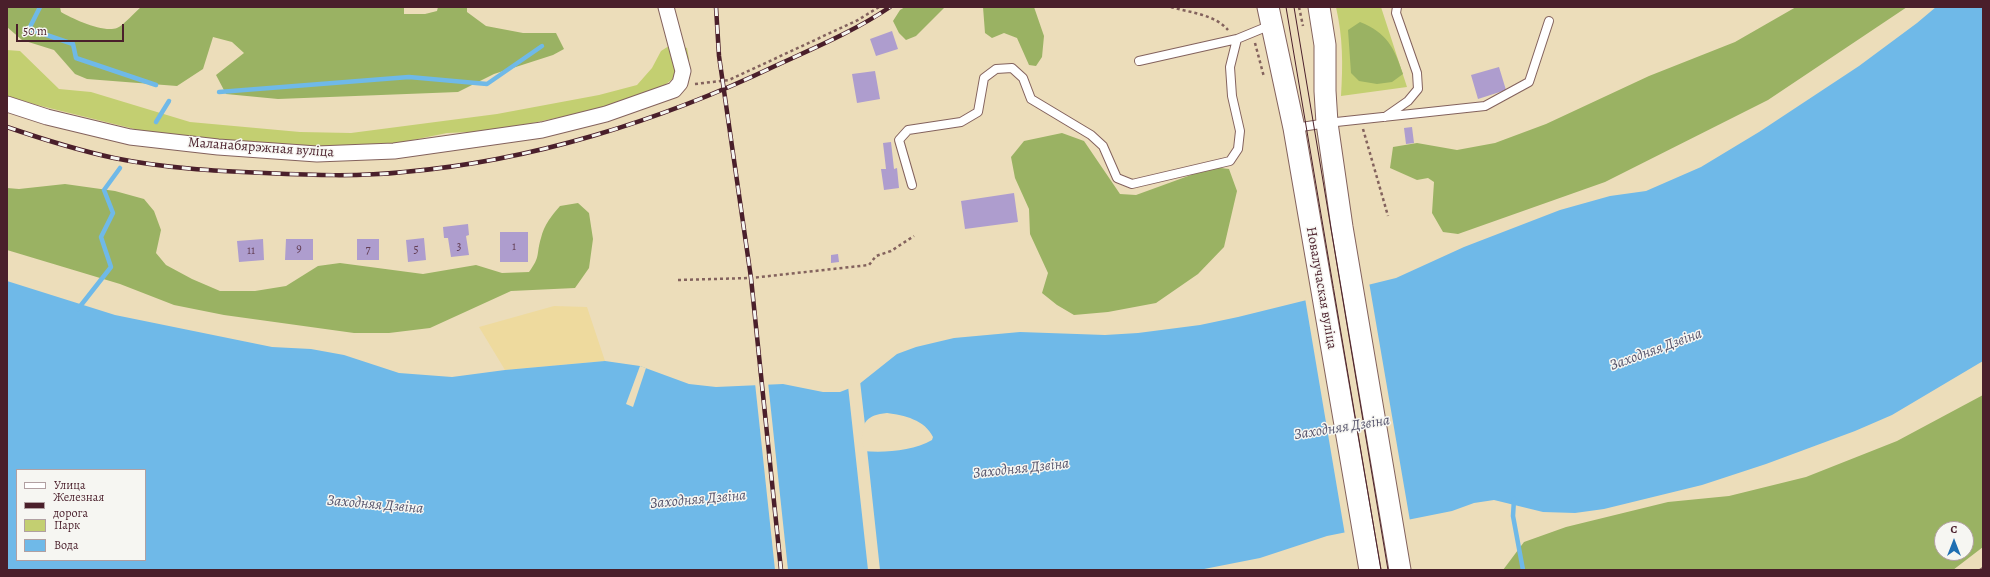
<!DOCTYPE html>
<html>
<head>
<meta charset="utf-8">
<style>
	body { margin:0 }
	#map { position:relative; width:1990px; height:577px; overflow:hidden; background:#ecddba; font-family:Alegreya,serif }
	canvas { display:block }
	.frame { position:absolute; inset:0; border:8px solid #4a1f2b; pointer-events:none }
	.legend { position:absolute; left:16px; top:469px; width:130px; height:92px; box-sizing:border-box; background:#f6f6f2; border:1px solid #b1a0a2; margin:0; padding:5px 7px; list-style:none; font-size:12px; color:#4a1f2b }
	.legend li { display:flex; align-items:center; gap:8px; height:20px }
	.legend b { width:20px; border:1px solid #b1a0a2 }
	.north { position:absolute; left:1934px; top:521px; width:40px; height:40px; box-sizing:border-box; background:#f6f6f2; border:1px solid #b1a0a2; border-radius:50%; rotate:0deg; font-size:11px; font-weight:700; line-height:16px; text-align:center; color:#4a1f2b }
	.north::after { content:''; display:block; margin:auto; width:14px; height:18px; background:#1f6fb2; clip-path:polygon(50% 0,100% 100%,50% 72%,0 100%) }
	.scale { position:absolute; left:16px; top:24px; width:108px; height:18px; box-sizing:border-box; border:2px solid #4a1f2b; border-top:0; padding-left:5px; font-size:12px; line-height:14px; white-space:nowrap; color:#4a1f2b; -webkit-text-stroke:3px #f6f6f2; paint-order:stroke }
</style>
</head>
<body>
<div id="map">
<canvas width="1990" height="577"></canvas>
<div class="frame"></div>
<ul class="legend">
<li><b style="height:5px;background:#fff"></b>Улица</li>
<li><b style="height:5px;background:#4a1f2b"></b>Железная дорога</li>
<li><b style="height:11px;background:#c3cf71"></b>Парк</li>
<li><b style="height:11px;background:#6fb9e8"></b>Вода</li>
</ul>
<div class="north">С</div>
<div class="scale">50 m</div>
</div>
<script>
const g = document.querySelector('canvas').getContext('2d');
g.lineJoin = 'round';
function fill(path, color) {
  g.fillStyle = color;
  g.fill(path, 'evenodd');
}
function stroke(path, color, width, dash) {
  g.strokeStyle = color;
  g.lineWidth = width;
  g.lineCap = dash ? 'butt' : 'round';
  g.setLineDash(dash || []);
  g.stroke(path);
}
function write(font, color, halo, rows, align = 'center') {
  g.font = font + ' Alegreya,serif';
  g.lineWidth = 3;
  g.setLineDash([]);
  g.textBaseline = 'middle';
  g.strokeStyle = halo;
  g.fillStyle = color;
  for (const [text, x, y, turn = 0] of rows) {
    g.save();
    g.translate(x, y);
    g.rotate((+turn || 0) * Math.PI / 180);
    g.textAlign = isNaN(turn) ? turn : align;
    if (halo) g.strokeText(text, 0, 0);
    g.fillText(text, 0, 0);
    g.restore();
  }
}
const green = new Path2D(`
	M1336,7H1381L1407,87L1341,96C1343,64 1343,38 1336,7Z
	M672,44L687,48L689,59L678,75L658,90L589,111L495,131L447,133L398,143L328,149L291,144L179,140L37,105L7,96V50L20,51L59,89L91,92L190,122L300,132L351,133L497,114L599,95L637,85L652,68L661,51Z`);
const forest = new Path2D(`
	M7,7H60L61,12C73,19 103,33 117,28C124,25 135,12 141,7H404V14H425L437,11L438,7H467V12L486,26L523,33H556L564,49L553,55L494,74L458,92L278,99L226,94L216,75L244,53L232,42L213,37L203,69L177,86L87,79L75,74L54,50L22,40L7,27Z
	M905,7H945L916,36L906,40L899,33L893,21L900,10Z
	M983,7H1034L1044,36L1042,57L1036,66L1029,65L1017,38L1004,33L992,38L985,33Z
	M1796,7H1907L1768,100L1605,182L1458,234L1443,232L1432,213L1434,182L1428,178L1417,180L1390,168L1393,147L1417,143L1457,150L1495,143L1546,124L1649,76L1735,42Z
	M1360,22C1387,33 1394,47 1403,74L1392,82L1377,84L1359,81L1351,73L1348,30Z
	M1062,133L1084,141L1120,194L1136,195L1213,167L1229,169L1237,191L1224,247L1198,274L1156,303L1108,312L1074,315L1057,305L1042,293L1048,273L1030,234L1029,209L1015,178L1011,157L1024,141Z
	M65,184L115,191L144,199L154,211L161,230L156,253L166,265L192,279L220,291H255L286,286L318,266L340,263L423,274L476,265L502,273L529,272C541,256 536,254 541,238C544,225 552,215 560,206L578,203L589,213L593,239L589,268L575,288L511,291L430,328L389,333H354L224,315L174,305L120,284L7,250V188L19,189Z
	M1983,395V547L1953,570H1503L1524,542L1566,527L1668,502L1729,496L1806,477L1897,441ZM1942,529H1966V553H1942Z`);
const sand = new Path2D(`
	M554,306L587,307L605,361L505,370L479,327Z`);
const water = new Path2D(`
	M1936,7H1983V361L1892,415L1855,431L1766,464L1702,485L1604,509L1575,513L1543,512L1494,500L1474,503L1452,511L1327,536L1260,558L1199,570H7V281L115,315L272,347L311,349L344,355L399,373L452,377L505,370L605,361L640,366L689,384L716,387L783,384L823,392H840L858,385L897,354L916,347L954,338L1020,332L1105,335L1138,333L1200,325L1238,317L1396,278L1464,247L1560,210L1610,196L1646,191L1701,167L1759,132L1859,66L1917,23ZM887,413C904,415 925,420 933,437L932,440C913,451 884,453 863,451L858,440C864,422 866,415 887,413ZM17,470H145V560H17Z`);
const pier = new Path2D(`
	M1369,282L1410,521L1345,535L1305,298Z
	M640,366L646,368L633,407L626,404Z
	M860,381L865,425L861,440L864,449H867L880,570H868L848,386Z
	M767,382H768L788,570H775L755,383Z`);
const stream = new Path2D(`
	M40,7L29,29L73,44L76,58L156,85
	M219,92L409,77L487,84L542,46
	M156,122L169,101
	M78,309L111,267L101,237L113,213L104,190L120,168
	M1514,499L1513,516L1523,570`);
const building = new Path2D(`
	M892,31L898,49L876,56L870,39Z
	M1499,67L1506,90L1478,99L1471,75Z
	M875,71L880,99L857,103L852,74Z
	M1412,127L1414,143L1406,144L1404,128Z
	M891,142L894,169L897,168L899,188L884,190L881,169H886L883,143Z
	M1014,193L1018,222L965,229L961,201Z
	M468,224L469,235L466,236L469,255L451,257L448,238H444L443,227Z
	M500,232H528V262H500Z
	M424,238L426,260L408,262L406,240Z
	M263,239L264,260L239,262L237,241Z
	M286,239H313V260H285Z
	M357,239H379V260H357Z
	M838,254L839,262L831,263V255Z`);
const path = new Path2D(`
	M1171,7C1191,13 1214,14 1228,30
	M1299,7L1303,26
	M1255,43L1264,77
	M695,84L729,80L858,20L879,7
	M1363,129L1388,216
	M678,280L751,278L869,265L876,256L891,251L914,236
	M1980,570L1983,568`);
const lane = new Path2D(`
	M1139,61L1237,39L1271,25
	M1385,117L1408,101L1418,89L1417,73L1396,13L1397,7
	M1295,128L1327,123L1485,106L1529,82L1549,21
	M912,185L899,140L908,130L961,122L978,112L984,78L996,69L1012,68L1023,78L1031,99L1091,135L1103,146L1117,178L1132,184L1230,161L1238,149L1240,131L1232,96L1230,67L1237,39`);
const street = new Path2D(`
	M7,104L47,117L130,137L218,147L317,154L394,151L542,130L606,114L674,90L680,83L683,71L666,7`);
const secondary = new Path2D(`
	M1268,7L1294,128L1370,570
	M1319,7L1325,45V91L1327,123L1342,227L1400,570`);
const tram = new Path2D(`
	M1286,7L1381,570
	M1294,7L1388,570`);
const rail = new Path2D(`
	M716,7L719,56L751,278L781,570
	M7,127C42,139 77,150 114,158C163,168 215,171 265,173C311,175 358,177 404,172C531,161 660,121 775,66C814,48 855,31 890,7`);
const numberNames = [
	["3",459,247],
	["1",514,247],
	["9",299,249],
	["7",368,250],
	["5",416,250],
	["11",251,251]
];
const streetNames = [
	["Маланабярэжная вуліца",261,148,4],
	["Новалучаская вуліца",1321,288,80]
];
const waterNames = [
	["Заходняя Дзвіна",1656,350,-20],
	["Заходняя Дзвіна",1342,428,-9],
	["Заходняя Дзвіна",1021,469,-6],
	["Заходняя Дзвіна",698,500,-5],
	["Заходняя Дзвіна",375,505,5]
];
fill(green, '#c3cf71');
fill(forest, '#9ab263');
fill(sand, '#eeda9e');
fill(water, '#6fb9e8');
fill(pier, '#ecddba');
stroke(stream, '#6fb9e8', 4.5);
fill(building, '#ae9dce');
stroke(lane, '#83625d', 10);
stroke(street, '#83625d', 17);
stroke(secondary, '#83625d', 23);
stroke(path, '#83625d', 2.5, [3, 3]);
stroke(lane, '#fff', 8);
stroke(street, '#fff', 15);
stroke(secondary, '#fff', 21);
stroke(tram, '#4a1f2b', 1);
stroke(rail, '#4a1f2b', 4.5);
stroke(rail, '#f6f6f2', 3, [9]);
write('12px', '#633e54', null, numberNames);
write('14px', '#4a1f2b', '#f6f6f2', streetNames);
write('italic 15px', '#57556d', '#f6f6f2', waterNames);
</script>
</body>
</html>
